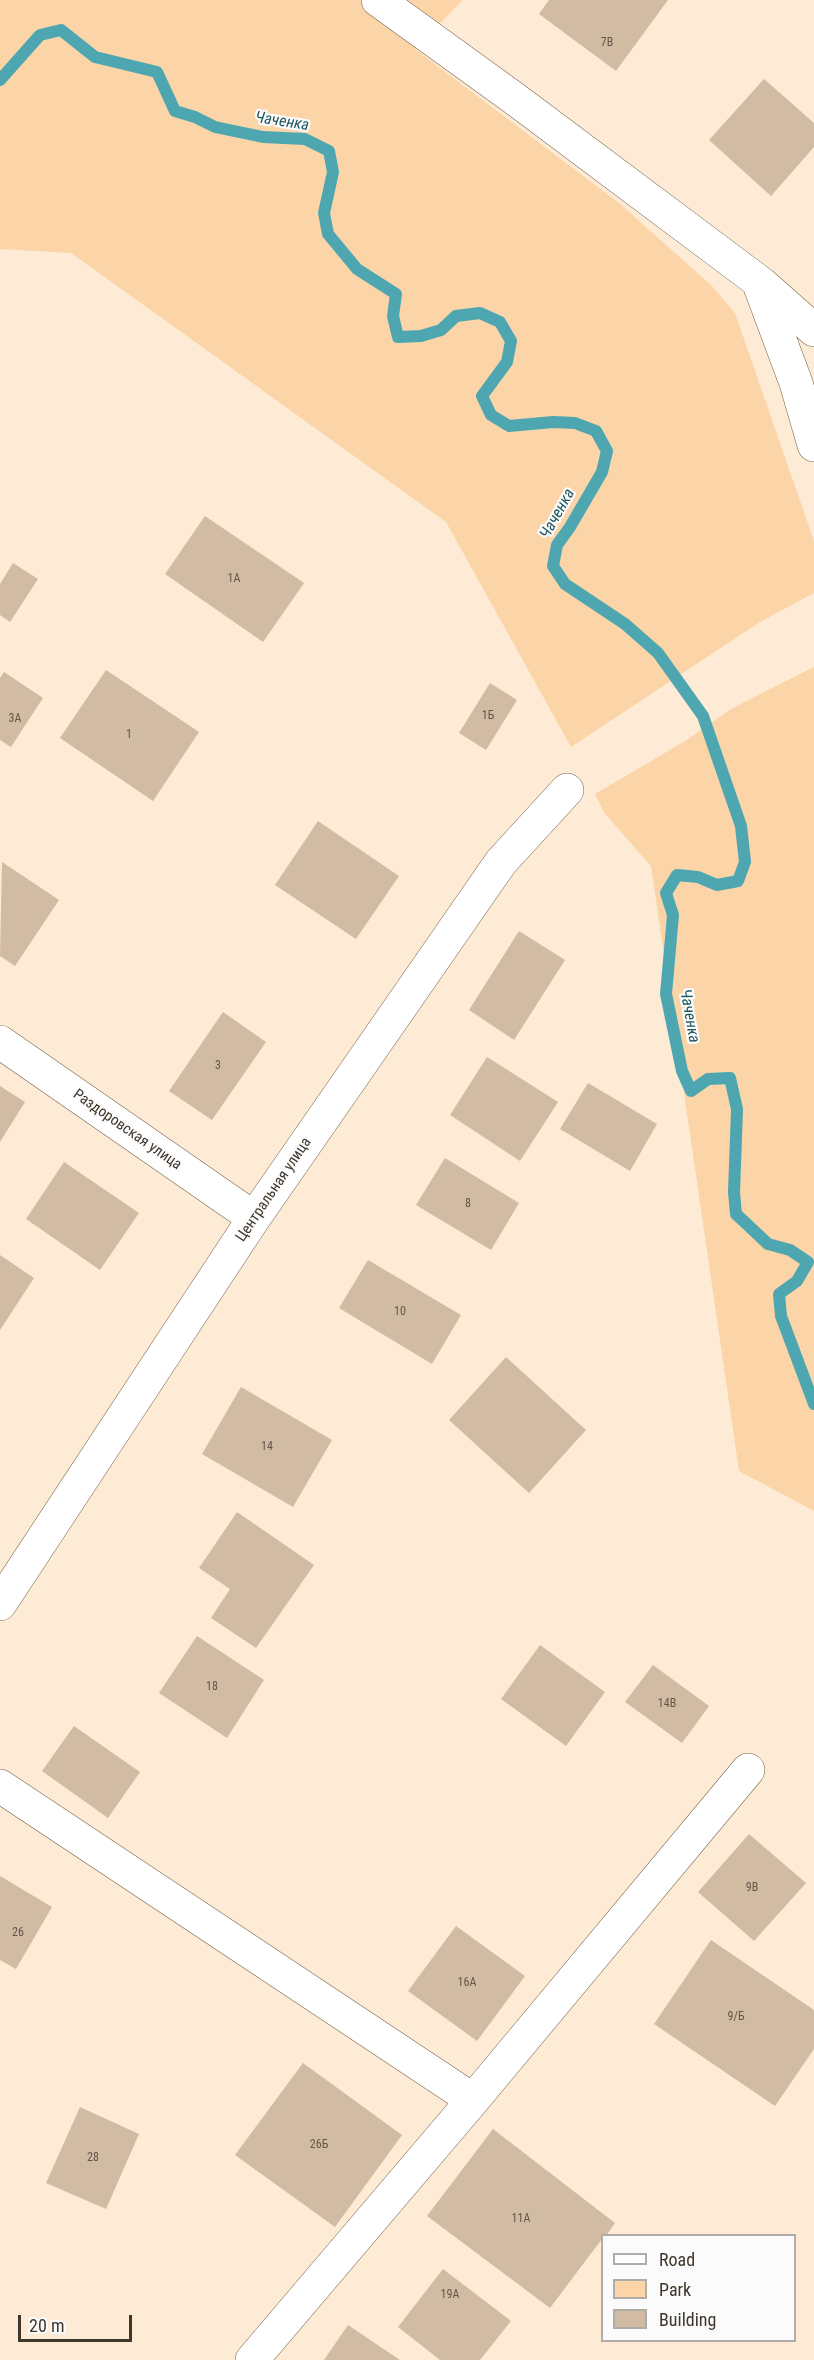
<!DOCTYPE html>
<html>
<head>
<meta charset="utf-8">
<style>
	body { margin:0 }
	#map { position:relative; width:814px; height:2360px; overflow:hidden; background:#fdebd6; font-family:"Roboto Condensed",sans-serif }
	canvas { display:block }
	.legend { position:absolute; left:601px; top:2234px; width:195px; height:108px; box-sizing:border-box; background:#fbfbfb; border:2px solid #b0aca8; margin:0; padding:8px 10px; list-style:none; font-size:18px; color:#3f362c }
	.legend li { display:flex; align-items:center; gap:12px; height:30px }
	.legend b { width:30px; border:2px solid #b0aca8 }
	.scale { position:absolute; left:18px; top:2315px; width:114px; height:27px; box-sizing:border-box; border:3px solid #3f362c; border-top:0; padding-left:8px; font-size:18px; line-height:21px; white-space:nowrap; color:#3f362c; -webkit-text-stroke:4px #fbfbfb; paint-order:stroke }
</style>
</head>
<body>
<div id="map">
<canvas width="814" height="2360"></canvas>
<ul class="legend">
<li><b style="height:8px;background:#fff"></b>Road</li>
<li><b style="height:16px;background:#fbd5a8"></b>Park</li>
<li><b style="height:16px;background:#d1bba2"></b>Building</li>
</ul>
<div class="scale">20 m</div>
</div>
<script>
const g = document.querySelector('canvas').getContext('2d');
g.lineJoin = 'round';
function fill(path, color) {
  g.fillStyle = color;
  g.fill(path, 'evenodd');
}
function stroke(path, color, width, dash) {
  g.strokeStyle = color;
  g.lineWidth = width;
  g.lineCap = dash ? 'butt' : 'round';
  g.setLineDash(dash || []);
  g.stroke(path);
}
function write(font, color, halo, rows, align = 'center') {
  g.font = font + ' "Roboto Condensed",sans-serif';
  g.lineWidth = 4.5;
  g.setLineDash([]);
  g.textBaseline = 'middle';
  g.strokeStyle = halo;
  g.fillStyle = color;
  for (const [text, x, y, turn = 0] of rows) {
    g.save();
    g.translate(x, y);
    g.rotate((+turn || 0) * Math.PI / 180);
    g.textAlign = isNaN(turn) ? turn : align;
    if (halo) g.strokeText(text, 0, 0);
    g.fillText(text, 0, 0);
    g.restore();
  }
}
const green = new Path2D(`
	M0,0H463L415,49L619,203L711,285L735,313L814,541V593L760,622L571,747L446,522L71,253L0,249Z
	M814,667V1511L739,1471L651,866L605,814L595,794L685,741L731,709Z`);
const stream = new Path2D(`
	M0,80L40,35L61,30L95,57L157,72L175,111L195,117L215,127L263,137L305,139L329,151L333,172L324,213L328,234L357,269L396,294L393,316L398,337L421,336L441,330L456,316L480,313L500,322L511,341L507,362L482,396L491,415L509,426L553,422L575,423L596,431L607,451L602,472L570,527L557,545L553,566L565,584L625,624L658,653L703,716L741,826L745,862L738,881L717,885L698,877L677,875L666,893L673,915L666,994L682,1071L691,1091L708,1079L730,1078L737,1109L734,1192L736,1214L768,1244L790,1250L808,1262L797,1281L779,1294L781,1316L814,1404`);
const building = new Path2D(`
	M549,0H668L616,71L539,14Z
	M764,79L814,123V147L771,196L709,140Z
	M205,516L304,583L263,642L165,574Z
	M13,563L38,579L10,622L0,615V584Z
	M106,670L199,732L153,801L60,738Z
	M4,672L43,698L11,747L0,740V678Z
	M490,683L517,700L486,750L459,733Z
	M318,821L399,876L356,939L275,885Z
	M2,862L59,900L15,966L0,956Z
	M519,931L565,960L514,1040L469,1010Z
	M223,1012L266,1042L212,1120L169,1091Z
	M487,1057L558,1102L520,1161L450,1115Z
	M588,1083L657,1124L630,1171L560,1129Z
	M0,1086L25,1102L0,1142Z
	M445,1158L519,1203L491,1250L416,1205Z
	M64,1162L139,1213L100,1270L26,1219Z
	M0,1255L34,1278L0,1330Z
	M368,1260L461,1315L432,1364L339,1308Z
	M506,1357L586,1430L529,1493L449,1420Z
	M241,1387L332,1440L293,1507L202,1454Z
	M237,1512L314,1565L256,1648L211,1618L230,1589L199,1568Z
	M197,1636L264,1680L227,1738L159,1693Z
	M540,1645L605,1692L566,1746L501,1699Z
	M653,1665L709,1706L682,1743L625,1702Z
	M74,1726L140,1772L108,1818L42,1771Z
	M749,1834L806,1883L754,1941L698,1892Z
	M0,1876L52,1907L16,1969L0,1960Z
	M456,1926L525,1976L477,2041L408,1991Z
	M711,1940L814,2010V2049L775,2106L654,2024Z
	M303,2063L402,2135L335,2227L235,2155Z
	M80,2107L139,2134L106,2209L46,2183Z
	M493,2129L615,2223L606,2236H602V2239L550,2308L427,2216Z
	M443,2269L511,2321L480,2360H440L398,2327Z
	M348,2325L400,2360H324Z`);
const minor = new Path2D(`
	M378,0L515,99L758,281L796,383L814,445
	M762,284L814,330
	M0,1042L254,1218
	M0,1604L254,1218L501,862L567,790
	M0,1786L473,2100
	M252,2360L473,2100L748,1770`);
const numberNames = [
	["7В",607,43],
	["1А",234,579],
	["1Б",488,716],
	["3А",15,719],
	["1",129,735],
	["3",218,1066],
	["8",468,1204],
	["10",400,1312],
	["14",267,1447],
	["18",212,1687],
	["14В",667,1704],
	["9В",752,1888],
	["26",18,1933],
	["16А",467,1983],
	["9/Б",736,2017],
	["26Б",319,2145],
	["28",93,2158],
	["11А",521,2219],
	["19А",450,2295]
];
const streetNames = [
	["Раздоровская улица",127,1130,35],
	["Центральная улица",274,1190,-56]
];
const waterNames = [
	["Чаченка",282,122,9],
	["Чаченка",558,514,-61],
	["Чаченка",689,1016,80]
];
fill(green, '#fbd5a8');
stroke(stream, '#4ea7b0', 12);
fill(building, '#d1bba2');
stroke(minor, '#77644d', 34);
stroke(minor, '#fff', 33);
write('12px', '#64574a', null, numberNames);
write('15px', '#3f362c', '#fbfbfb', streetNames);
write('italic 16px', '#1f565d', '#fbfbfb', waterNames);
</script>
</body>
</html>
